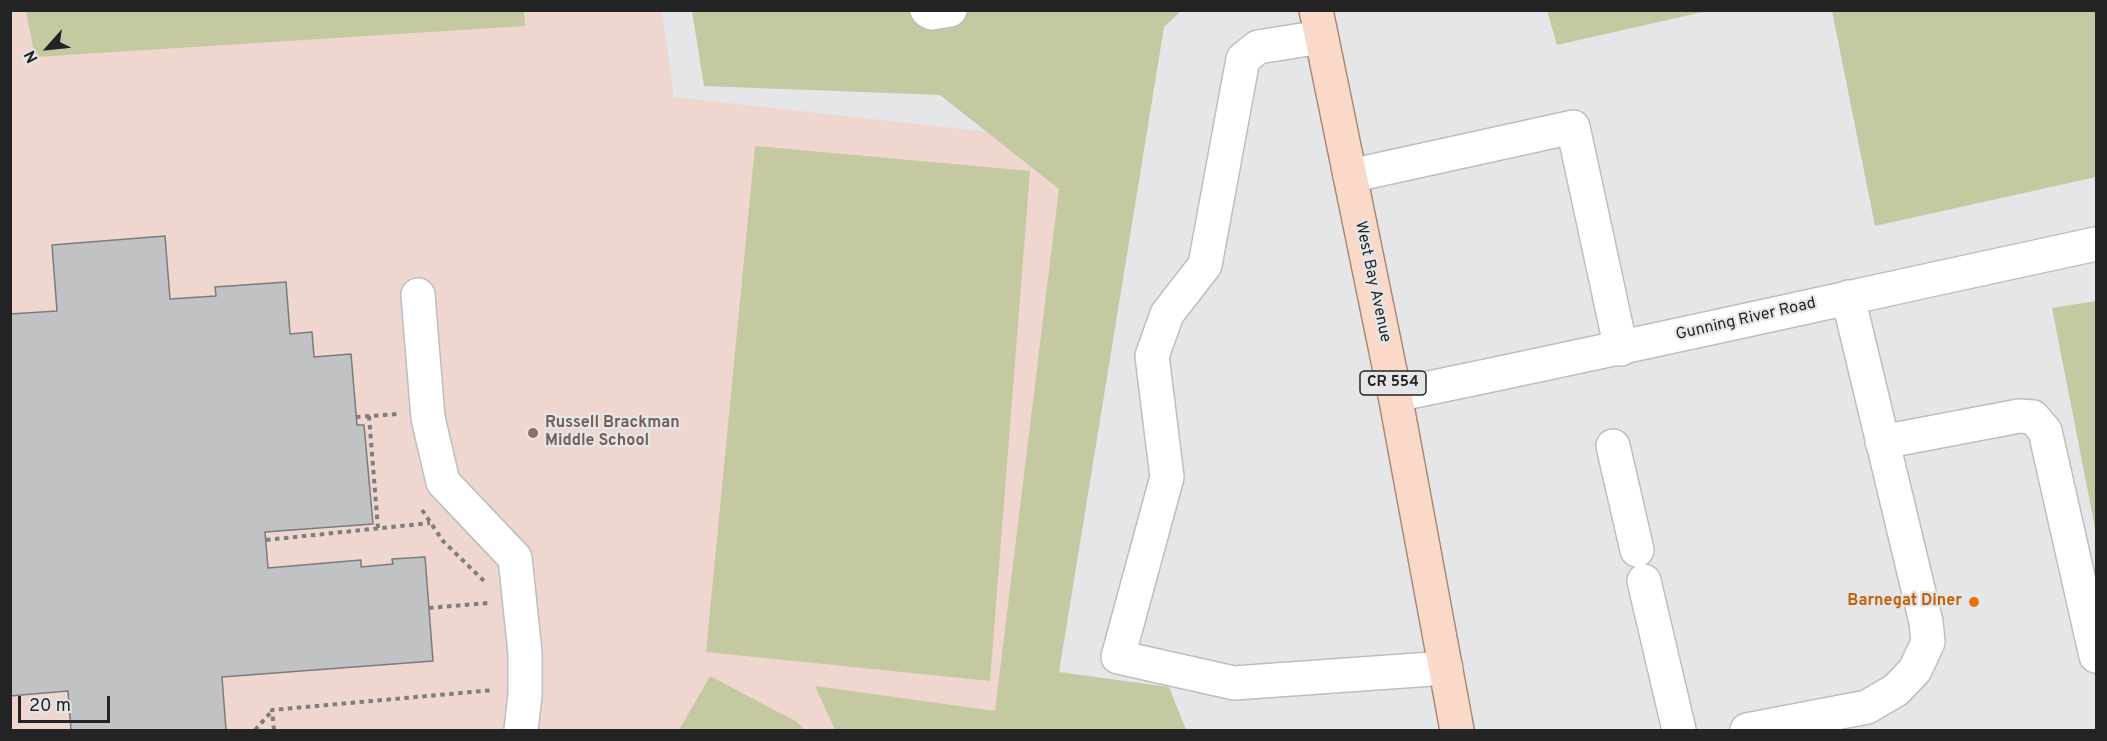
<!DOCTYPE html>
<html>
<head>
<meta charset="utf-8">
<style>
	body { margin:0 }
	#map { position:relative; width:2107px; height:741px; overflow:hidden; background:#e4e6e8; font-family:Overpass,sans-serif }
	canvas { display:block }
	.frame { position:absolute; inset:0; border:12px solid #242425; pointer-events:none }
	.north { position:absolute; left:18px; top:18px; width:60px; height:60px; -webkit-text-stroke:4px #e4e6e8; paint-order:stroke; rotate:243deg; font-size:16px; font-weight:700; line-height:24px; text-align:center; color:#242425 }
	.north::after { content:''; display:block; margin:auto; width:21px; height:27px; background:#242425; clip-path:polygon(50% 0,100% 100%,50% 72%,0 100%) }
	.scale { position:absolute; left:18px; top:696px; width:92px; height:27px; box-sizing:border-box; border:3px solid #242425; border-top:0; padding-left:8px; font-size:18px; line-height:21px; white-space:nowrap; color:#242425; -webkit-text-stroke:4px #e4e6e8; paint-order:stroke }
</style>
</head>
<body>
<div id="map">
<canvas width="2107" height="741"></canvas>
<div class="frame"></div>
<div class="north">N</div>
<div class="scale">20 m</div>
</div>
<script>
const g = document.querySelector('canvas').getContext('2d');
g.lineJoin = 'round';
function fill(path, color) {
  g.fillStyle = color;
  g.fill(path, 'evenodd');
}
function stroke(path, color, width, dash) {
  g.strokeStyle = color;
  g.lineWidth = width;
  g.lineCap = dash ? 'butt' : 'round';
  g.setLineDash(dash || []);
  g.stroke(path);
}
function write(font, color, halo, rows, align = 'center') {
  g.font = font + ' Overpass,sans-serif';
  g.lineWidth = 4.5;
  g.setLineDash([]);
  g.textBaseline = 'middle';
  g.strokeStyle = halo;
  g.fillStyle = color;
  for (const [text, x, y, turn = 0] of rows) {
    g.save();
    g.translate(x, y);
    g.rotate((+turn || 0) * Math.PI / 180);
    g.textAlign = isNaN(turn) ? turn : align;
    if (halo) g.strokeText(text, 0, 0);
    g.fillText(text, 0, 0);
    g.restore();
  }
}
const education = new Path2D(`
	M10,11H662L674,97L1079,142L1029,730H11Z`);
const green = new Path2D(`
	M524,10L525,26L35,57L26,11Z
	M1547,10H1707V11L1557,45Z
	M692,11H1181L1164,27L1059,672L1169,687L1186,730H835L815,686L995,711L1059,189L940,95L704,86Z
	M1832,11H2096V177L1875,226Z
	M755,146L1030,171L990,681L706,652Z
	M2096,301V533L2052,308Z
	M710,676L797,722L805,730H679Z`);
const building = new Path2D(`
	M165,236L170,299L216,296L215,287L286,282L290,334L312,332L314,357L351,354L357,425H364L373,524L265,532L268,568L361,560V567L393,564L392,559L425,557L433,661L222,677L226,730H71L68,691L10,696V314L57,311L52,245Z`);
const path = new Path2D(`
	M369,416L378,529
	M356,417L398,414
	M422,510L443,541L484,581
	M266,540L430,523
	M429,608L488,603
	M255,730L272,711
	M274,730L272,710L494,690`);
const minor = new Path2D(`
	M927,10L932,13L950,10
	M1321,37L1258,47L1243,59L1205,265L1167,314L1152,356L1167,477L1118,657L1234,683L1446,668
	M1350,176L1573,127L1621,349
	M418,295L428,418L443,482L515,558L525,653V695L521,730
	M1395,395C1630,347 1863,294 2096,244
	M1882,442L2019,416L2033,417L2045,431L2096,656
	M1613,446L1637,550
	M1644,581L1679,730
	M1747,730L1867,707L1896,690L1915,670L1928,642L1926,622L1848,297`);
const major = new Path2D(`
	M1316,10L1395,395L1457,730`);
const markers = [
	[533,433,6,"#8d6e63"],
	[1974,602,6,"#e8710a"]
];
const shields = [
	[1393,383,66]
];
const shieldNames = [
	["CR 554",1393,383]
];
const streetNames = [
	["West Bay Avenue",1372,282,78],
	["Gunning River Road",1746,320,-13]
];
const educationNames = [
	["Russell Brackman",545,424],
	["Middle School",545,442]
];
const foodNames = [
	["Barnegat Diner",1962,602]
];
fill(education, '#efd6ce');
fill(green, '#c5c9a1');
fill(building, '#c1c2c4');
stroke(building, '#7a7b7d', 1.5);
stroke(minor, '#bcbec0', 36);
stroke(major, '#ac8977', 36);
stroke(path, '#7d7e7f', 4, [4.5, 4.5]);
stroke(minor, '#fff', 33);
stroke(major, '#fad9c8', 33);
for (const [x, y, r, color] of markers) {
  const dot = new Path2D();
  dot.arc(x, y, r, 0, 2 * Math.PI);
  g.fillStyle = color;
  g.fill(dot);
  stroke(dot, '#e4e6e8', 2);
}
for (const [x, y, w] of shields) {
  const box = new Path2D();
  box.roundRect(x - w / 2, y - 12, w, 24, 4.5);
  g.fillStyle = '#e4e6e8';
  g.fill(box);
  stroke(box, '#242425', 1.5);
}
write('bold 15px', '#242425', null, shieldNames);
write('16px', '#242425', '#e4e6e8', streetNames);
write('bold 16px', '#785e54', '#e4e6e8', educationNames, 'left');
write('bold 16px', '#c56008', '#e4e6e8', foodNames, 'right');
</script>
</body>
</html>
